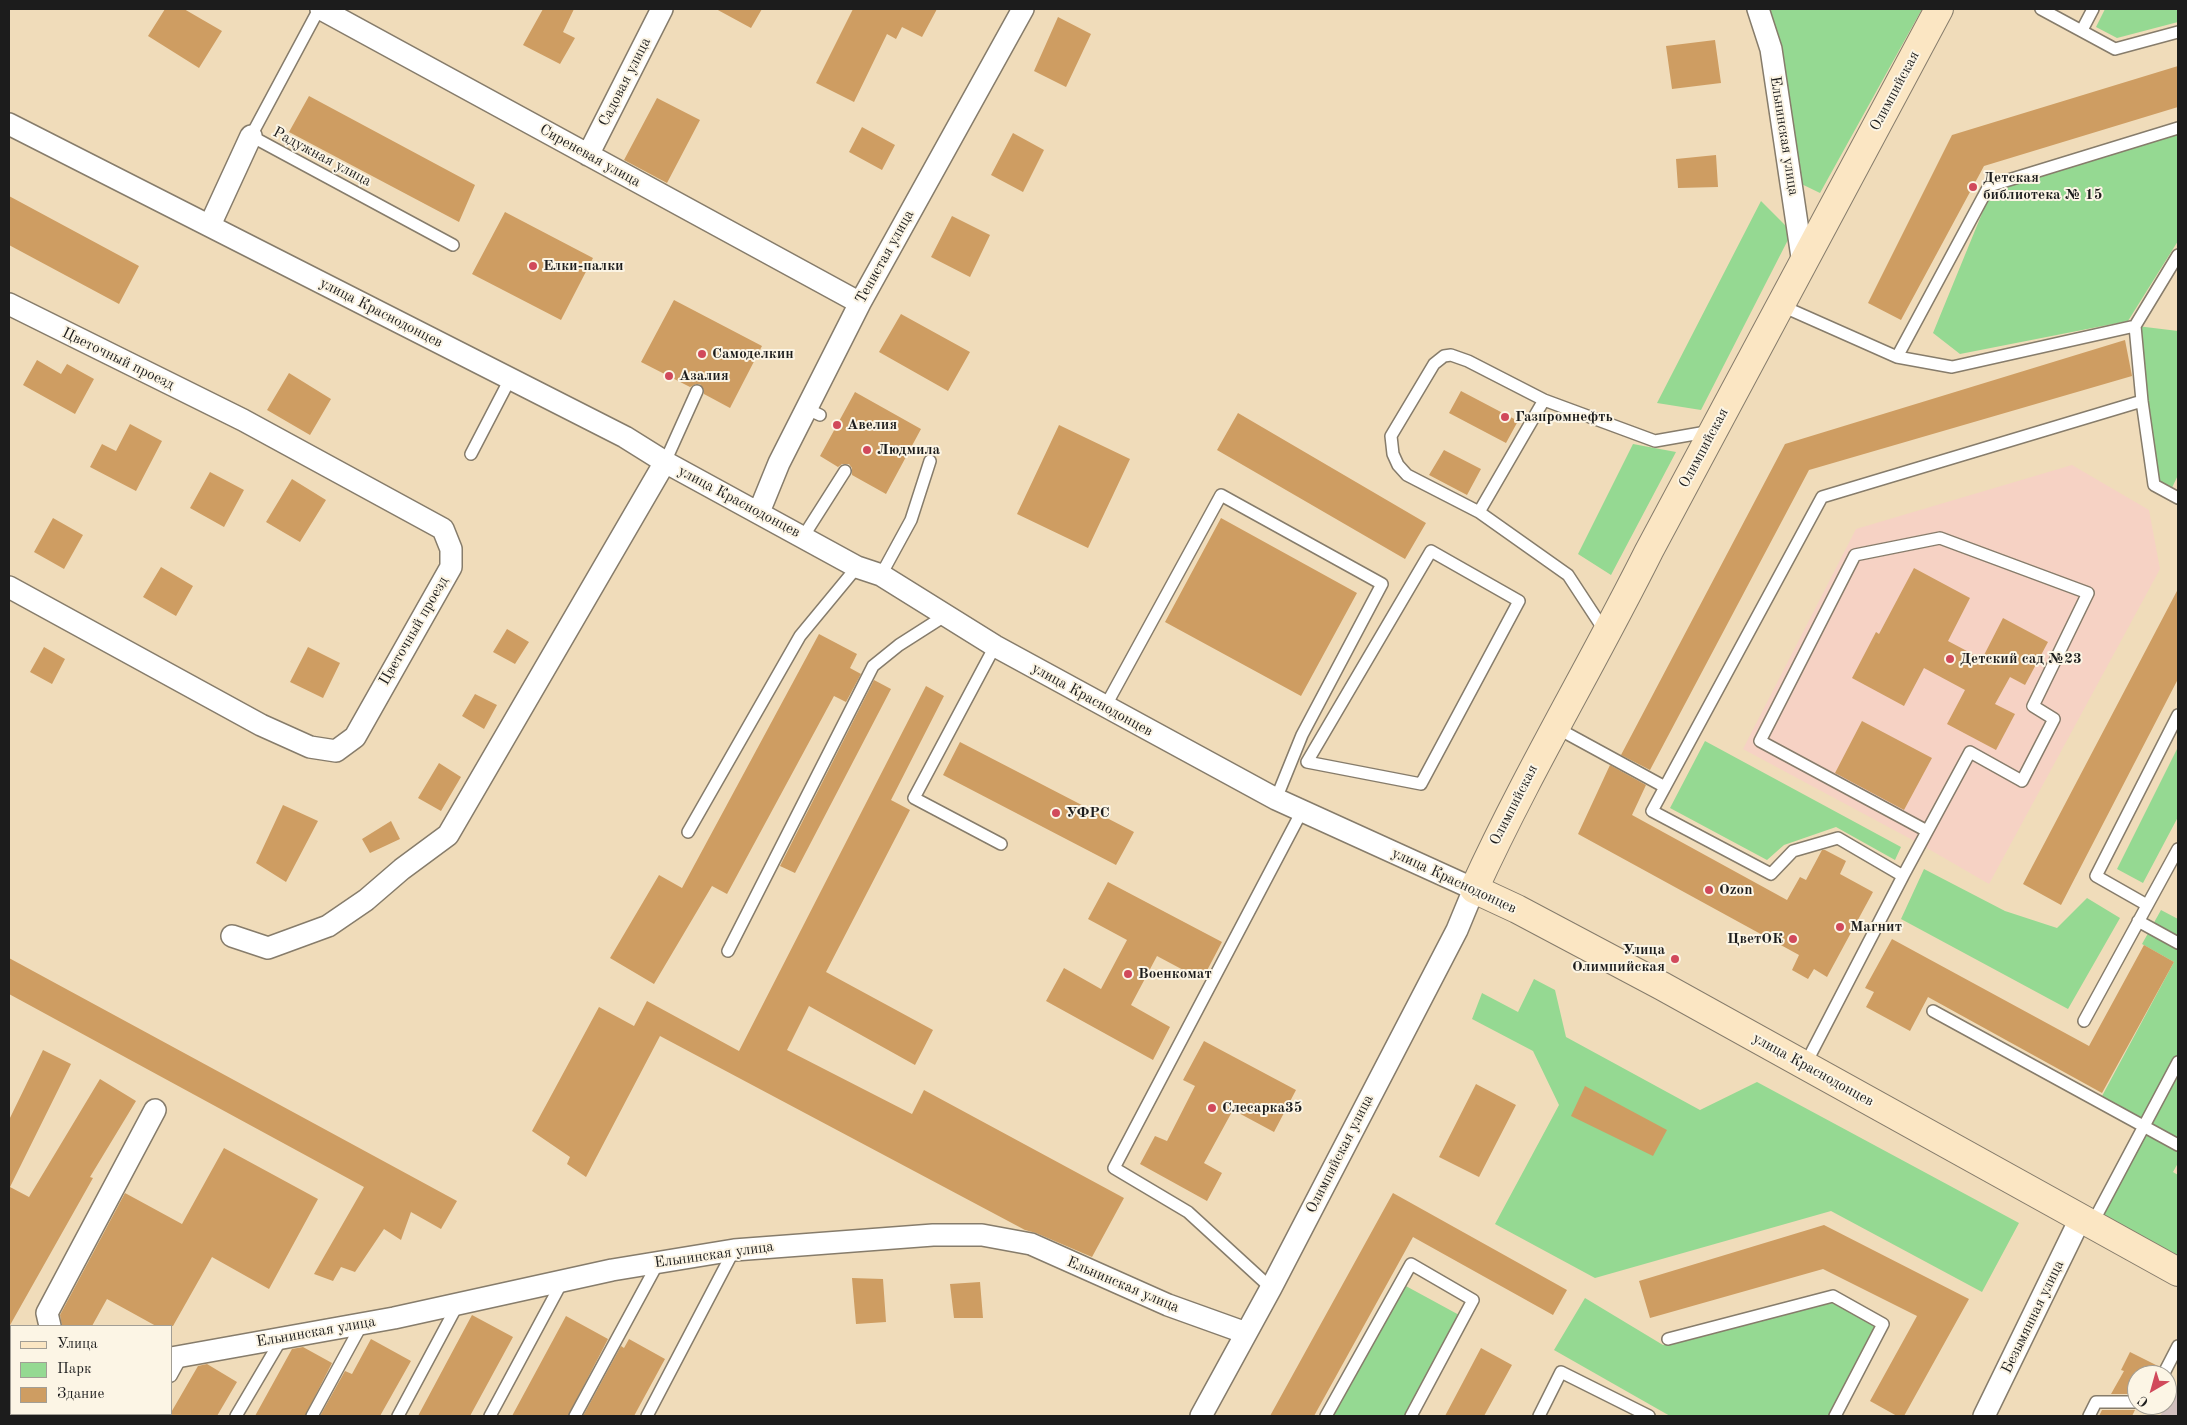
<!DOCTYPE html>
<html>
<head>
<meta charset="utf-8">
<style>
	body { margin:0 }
	#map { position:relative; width:2187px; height:1425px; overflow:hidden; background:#f0dcba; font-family:"Old Standard TT",serif }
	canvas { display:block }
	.frame { position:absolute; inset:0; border:10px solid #1c1c1c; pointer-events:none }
	.legend { position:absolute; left:10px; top:1325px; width:162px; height:90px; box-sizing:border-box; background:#fcf5e5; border:1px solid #a29e95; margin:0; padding:6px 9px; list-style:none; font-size:15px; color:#1c1c1c }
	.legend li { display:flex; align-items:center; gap:10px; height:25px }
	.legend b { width:25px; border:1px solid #a29e95 }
	.north { position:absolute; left:2127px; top:1365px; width:50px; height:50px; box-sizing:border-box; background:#fcf5e5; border:1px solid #a29e95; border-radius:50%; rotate:218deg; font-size:14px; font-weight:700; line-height:20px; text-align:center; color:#1c1c1c }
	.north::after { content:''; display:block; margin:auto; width:18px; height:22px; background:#d1495b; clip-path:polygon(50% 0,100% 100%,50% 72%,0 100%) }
</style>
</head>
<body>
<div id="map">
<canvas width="2187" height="1425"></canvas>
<div class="frame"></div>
<ul class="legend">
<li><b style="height:6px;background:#fbe6c3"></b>Улица</li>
<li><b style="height:14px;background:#95d992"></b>Парк</li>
<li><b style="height:14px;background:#ce9d62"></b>Здание</li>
</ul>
<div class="north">С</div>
</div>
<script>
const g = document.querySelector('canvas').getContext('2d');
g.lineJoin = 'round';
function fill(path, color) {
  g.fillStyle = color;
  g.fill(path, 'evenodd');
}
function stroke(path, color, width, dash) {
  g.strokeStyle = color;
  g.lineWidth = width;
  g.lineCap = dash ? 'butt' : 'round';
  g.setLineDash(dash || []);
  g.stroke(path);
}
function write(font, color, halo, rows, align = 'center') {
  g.font = font + ' "Old Standard TT",serif';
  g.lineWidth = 4;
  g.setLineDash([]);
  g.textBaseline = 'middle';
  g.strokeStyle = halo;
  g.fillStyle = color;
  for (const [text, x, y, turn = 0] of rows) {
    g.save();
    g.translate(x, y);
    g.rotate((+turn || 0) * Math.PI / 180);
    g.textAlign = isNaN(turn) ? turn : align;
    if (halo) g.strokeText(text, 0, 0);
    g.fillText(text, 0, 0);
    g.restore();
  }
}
const built = new Path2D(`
	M2072,465L2149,510L2160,569L1989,884L1920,844L1743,749L1856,529Z`);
const industrial = new Path2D(`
	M2178,1383V1416H2160L2167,1405Z`);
const green = new Path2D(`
	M1760,9H1922L1820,193L1787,177Z
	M2105,9H2178V22L2117,38L2096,27Z
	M2178,133V241L2128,321L1960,354L1933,333L1992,189Z
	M1761,201L1792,232L1701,410L1657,403Z
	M2137,326L2178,331V475L2171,490L2157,483Z
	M1633,444L1676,452L1611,575L1578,554Z
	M1705,741L1901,847L1895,860L1836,827L1784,845L1767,860L1670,808Z
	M2178,747V817L2143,883L2117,869Z
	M1924,869L2005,911L2057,928L2087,898L2120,918L2068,1009L1901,919Z
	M2161,910L2178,919V1163L2173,1172L2178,1175V1263L2099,1220L2148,1125L2101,1098L2174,962L2142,944Z
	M1534,979L1555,990L1566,1037L1700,1110L1757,1082L2019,1223L1982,1292L1831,1211L1595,1278L1495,1224L1559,1105L1533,1051L1472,1019L1482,993L1518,1012Z
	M1404,1285L1461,1316L1407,1416H1330Z
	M1585,1298L1663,1345L1832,1300L1876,1324L1828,1416H1670L1554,1350Z`);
const building = new Path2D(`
	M165,9H184L222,31L199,68L148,36Z
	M543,9H574L563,32L575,38L560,64L523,45Z
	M716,9H762L751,28Z
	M853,9H937L922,37L902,27L896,39L887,34L854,102L816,83Z
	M1058,17L1091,34L1066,87L1034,71Z
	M1715,40L1721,83L1672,89L1666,46Z
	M2178,66V107L1984,166L1901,320L1868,303L1952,135Z
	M309,96L475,185L459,222L289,132Z
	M657,98L700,120L667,183L624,160Z
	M862,127L895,145L882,170L849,152Z
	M1013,133L1044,150L1023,192L991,175Z
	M1716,155L1718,187L1678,188L1676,159Z
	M9,196L139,266L119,304L9,245Z
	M505,212L593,258L561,320L472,274Z
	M952,216L990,235L970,277L931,257Z
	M674,300L762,346L730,408L704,394V390L700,384H696L690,387L641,362Z
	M901,314L970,352L948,391L879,352Z
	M2125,340L2132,376L1809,470L1650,770L1621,755L1785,444Z
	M37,360L61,374L67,364L94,379L75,414L23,385Z
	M289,373L331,399L310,435L267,410Z
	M1461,391L1518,421L1506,443L1449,413Z
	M855,392L921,429L886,494L852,475V468L849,464H842L838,467L820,456Z
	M1238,413L1426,523L1405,559L1217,450Z
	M130,424L162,441L136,491L90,467L102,444L116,451Z
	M1059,425L1130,459L1088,548L1017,514Z
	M1444,450L1481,469L1467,495L1429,475Z
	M210,472L244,490L224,527L190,508Z
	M292,479L326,500L300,542L266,522Z
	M53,518L83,535L64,569L34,552Z
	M1221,518L1357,593L1301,696L1165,622Z
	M161,567L193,586L176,616L143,597Z
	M1914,568L1970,598L1948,641L1982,659L2003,618L2048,642L2025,685L2010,677L1995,704L2015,714L1996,750L1947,724L1965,690L1924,668L1904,706L1852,678L1876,632L1879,634Z
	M2178,589V679L2061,905L2023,884Z
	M507,629L529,642L515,664L493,652Z
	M819,634L857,654L850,668L861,674L846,702L834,696L727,894L712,886L654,984L610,958L659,875L682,888Z
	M44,647L65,659L52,684L30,672Z
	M308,647L340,663L323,698L290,682Z
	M874,680L891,689L795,873L780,866Z
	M926,686L944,696L891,800L910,810L826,972L933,1030L915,1065L809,1006L787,1050L912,1114L924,1090L1124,1198L1092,1257L1036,1233L1025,1230L660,1036L586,1177L567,1164L570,1157L532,1131L599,1007L634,1026L647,1001L739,1051Z
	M475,694L497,705L484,729L462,716Z
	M1862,721L1932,758L1904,810L1835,773Z
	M960,742L1134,832L1116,865L943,775Z
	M439,763L461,777L441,811L418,798Z
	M1610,765L1646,785L1632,815L1787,900L1800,877L1806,880L1822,850H1825L1846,861L1840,874L1873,892L1827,977L1814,969L1808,979L1792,970L1799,955L1578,834Z
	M283,805L318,821L286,882L256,863Z
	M391,821L400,839L370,853L362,839Z
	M1108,882L1222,942L1202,980L1157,956L1131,1005L1170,1027L1153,1060L1046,1001L1064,968L1101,989L1127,940L1088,919Z
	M1892,939L2089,1046L2144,945L2174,962L2102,1093L1928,997L1910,1031L1866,1007L1874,992L1865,988Z
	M9,958L457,1201L441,1229L411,1212L401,1240L384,1229L355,1272L341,1267L333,1281L314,1274L364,1187L9,994Z
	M1204,1041L1296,1090L1274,1132L1233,1110L1204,1163L1222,1173L1207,1201L1140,1164L1155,1136L1167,1141L1195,1086L1183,1080Z
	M43,1050L71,1064L10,1187L29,1197L100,1079L136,1101L90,1177L93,1178L9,1327V1120Z
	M1476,1084L1516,1105L1479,1177L1439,1157Z
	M1585,1086L1667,1130L1653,1156L1571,1116Z
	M224,1148L318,1199L269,1289L212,1257L173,1326H156L107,1299L92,1326H62L60,1315L125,1193L182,1224Z
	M1393,1193L1567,1290L1553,1315L1413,1237L1314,1416H1270Z
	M1824,1225L1969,1299L1904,1416H1897L1870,1401L1917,1316L1823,1269L1650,1318L1639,1281Z
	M852,1278L883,1279L886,1322L856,1324Z
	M980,1282L983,1318H954L950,1284Z
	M472,1315L513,1337L470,1416H418Z
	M566,1316L608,1339L568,1416H512Z
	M371,1339L411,1361L380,1416H320L345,1371L352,1374Z
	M629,1339L665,1359L634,1416H583L621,1346L624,1348Z
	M303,1347L332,1363L305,1416H255L292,1349Z
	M1481,1348L1512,1365L1484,1416H1445Z
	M2130,1352L2158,1366L2153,1375H2137V1394H2111L2124,1371L2121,1370Z
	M207,1364L237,1382L217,1416H169L198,1366Z
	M2102,1410H2135L2132,1416H2099Z`);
const lane = new Path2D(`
	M319,9L251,136L453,245
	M2041,9L2115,49L2178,32
	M2082,30L2093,9
	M1782,306L1897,357L1952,367L2135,326L2142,401L2154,485L2178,498
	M2135,326L2178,255
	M1897,357L1989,186L2178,128
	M807,409L820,415
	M471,454L510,379
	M665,462L697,391
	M1479,512L1544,400
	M803,537L845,471
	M1431,551L1519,601L1421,784L1307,762Z
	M881,575L911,520L930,461
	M1606,633L1568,575L1479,512L1407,475L1398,465L1393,454L1391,436L1434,364L1444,356L1451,355L1468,361L1544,400L1655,441L1712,431
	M995,646L914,798L1001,844
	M1105,707L1221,495L1382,584L1302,735L1276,799
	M1555,727L1665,787
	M1927,831L1760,741L1855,555L1940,538L2088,593L2033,706L2054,719L2022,781L1970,752L1903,876L1838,838L1793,851L1771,874L1652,811L1822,497L2142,401
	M688,832L800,636L857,567
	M2147,905L2096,876L2178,715
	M2138,921L2178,943
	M728,951L873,666L899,645L946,615
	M1933,1011L2178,1145
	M2084,1021L2178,849
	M1805,1065L1903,876
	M2092,1224L2178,1062
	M1271,1288L1188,1212L1114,1168L1302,811
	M1668,1339L1833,1296L1883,1324L1835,1416
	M2163,1375L2178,1346
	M171,1376L182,1356
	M16,1416L17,1414
	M148,1416L150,1414
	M236,1416L282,1338
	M312,1416L362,1324
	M398,1416L458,1304
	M490,1416L562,1282
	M575,1416L658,1263
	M647,1416L734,1250
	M1326,1416L1411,1264L1473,1300L1411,1416
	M1539,1416L1561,1372L1649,1416
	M2089,1416L2096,1402H2137`);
const street = new Path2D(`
	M321,9L860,303
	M1758,9L1771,49L1803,264
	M9,124L625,437L665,462L857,567L881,575L995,646L1276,799L1474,889L1457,930L1271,1288L1201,1416
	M588,155L662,9
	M210,225L251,136
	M9,304L243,420L443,529L451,549V567L355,737L336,751L310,747L261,725L9,587
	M759,512L779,463L860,303L1023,9
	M232,936L268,948L328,926L366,900L402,869L448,835L665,462
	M50,1326L47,1313L155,1110
	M171,1358L394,1318L612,1270L734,1250L933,1235H982L1031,1244L1168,1305L1246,1333
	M9,1362H11
	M1984,1416L2081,1217`);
const secondary = new Path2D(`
	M1939,9L1649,551C1592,665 1527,773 1474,889L1517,909L1662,986L2178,1272`);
const markers = [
	[1973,187,5,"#d1495b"],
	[533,266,5,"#d1495b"],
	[702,354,5,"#d1495b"],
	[669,376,5,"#d1495b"],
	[1505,417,5,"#d1495b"],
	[837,425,5,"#d1495b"],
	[867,450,5,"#d1495b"],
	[1950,659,5,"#d1495b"],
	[1056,813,5,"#d1495b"],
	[1709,890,5,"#d1495b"],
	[1840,927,5,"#d1495b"],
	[1793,939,5,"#d1495b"],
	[1675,959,5,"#d1495b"],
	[1128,974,5,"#d1495b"],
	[1212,1108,5,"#d1495b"]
];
const streetNames = [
	["Садовая улица",625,82,-63],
	["Олимпийская",1895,91,-62],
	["Ельнинская улица",1784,136,81],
	["Сиреневая улица",590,156,29],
	["Радужная улица",322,157,28],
	["Тенистая улица",885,257,-61],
	["улица Краснодонцев",381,313,27],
	["Цветочный проезд",118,359,26],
	["Олимпийская",1704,448,-62],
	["улица Краснодонцев",739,502,28],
	["Цветочный проезд",414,631,-60],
	["улица Краснодонцев",1092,700,29],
	["Олимпийская",1514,805,-63],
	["улица Краснодонцев",1454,881,25],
	["улица Краснодонцев",1813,1070,29],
	["Олимпийская улица",1340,1154,-63],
	["Ельнинская улица",714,1255,-8],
	["Ельнинская улица",1123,1285,23],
	["Безымянная улица",2033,1317,-64],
	["Ельнинская улица",316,1332,-10]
];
const poiNames = [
	["Детская",1983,178],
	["библиотека № 15",1983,195],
	["Елки-палки",543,266],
	["Самоделкин",712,354],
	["Азалия",679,376],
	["Газпромнефть",1515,417],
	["Авелия",847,425],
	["Людмила",877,450],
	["Детский сад №23",1960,659],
	["УФРС",1066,813],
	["Ozon",1719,890],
	["Магнит",1850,927],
	["ЦветОК",1783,939,"right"],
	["Улица",1665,950,"right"],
	["Олимпийская",1665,967,"right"],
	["Военкомат",1138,974],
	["Слесарка35",1222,1108]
];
fill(built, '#f6d2c4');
fill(industrial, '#d1bfbe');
fill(green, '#95d992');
fill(building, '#ce9d62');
stroke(lane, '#867c6b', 14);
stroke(street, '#867c6b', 24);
stroke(secondary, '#867c6b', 30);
stroke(lane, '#fff', 11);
stroke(street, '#fff', 21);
stroke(secondary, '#fbe6c3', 28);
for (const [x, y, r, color] of markers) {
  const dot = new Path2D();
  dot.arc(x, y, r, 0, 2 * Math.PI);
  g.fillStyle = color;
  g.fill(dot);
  stroke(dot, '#fcf5e5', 2);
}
write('15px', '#1c1c1c', '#fcf5e5', streetNames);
write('bold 15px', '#1c1c1c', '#fcf5e5', poiNames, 'left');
</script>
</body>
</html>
